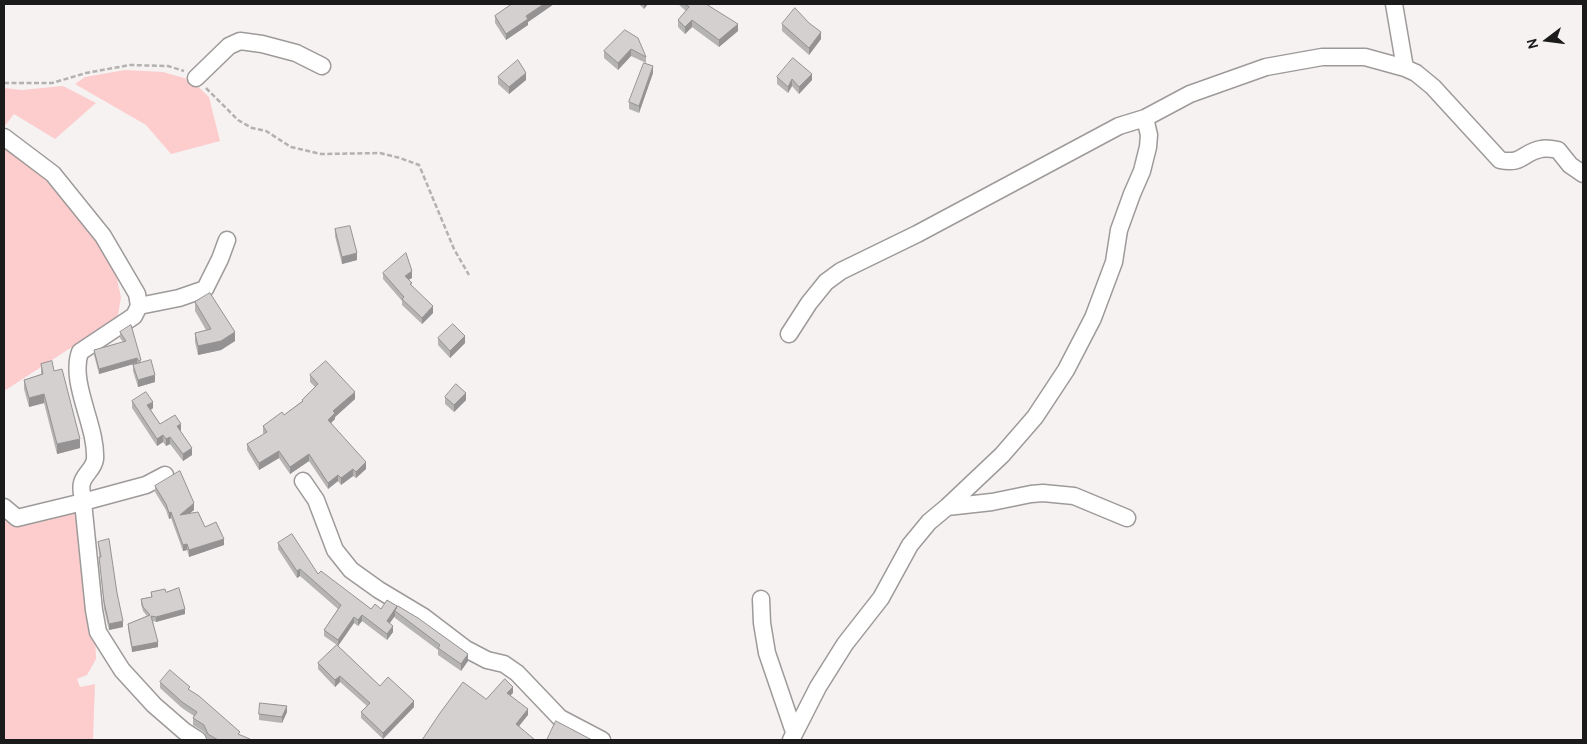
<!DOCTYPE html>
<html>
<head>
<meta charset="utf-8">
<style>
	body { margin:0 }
	#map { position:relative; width:1587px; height:744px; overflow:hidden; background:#f6f2f2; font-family:Cabin,sans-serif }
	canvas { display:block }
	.frame { position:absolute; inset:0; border:5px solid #1c1b1b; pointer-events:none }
	.north { position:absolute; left:1522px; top:15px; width:50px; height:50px; -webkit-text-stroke:4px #f6f2f2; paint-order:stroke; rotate:255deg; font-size:14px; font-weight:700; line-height:20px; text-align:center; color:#1c1b1b }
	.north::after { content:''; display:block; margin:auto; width:18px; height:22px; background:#1c1b1b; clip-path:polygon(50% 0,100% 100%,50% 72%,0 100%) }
</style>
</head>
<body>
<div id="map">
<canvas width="1587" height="744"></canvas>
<div class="frame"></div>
<div class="north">N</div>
</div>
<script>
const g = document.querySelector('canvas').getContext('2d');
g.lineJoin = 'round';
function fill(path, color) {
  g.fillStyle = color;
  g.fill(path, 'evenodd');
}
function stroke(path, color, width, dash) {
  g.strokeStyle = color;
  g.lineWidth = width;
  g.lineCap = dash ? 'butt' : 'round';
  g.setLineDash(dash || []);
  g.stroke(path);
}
const green = new Path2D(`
	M125,70L163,72L191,80L209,97L220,141L171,154L146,125L75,84L85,77Z
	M63,86L96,103L55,139L14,114L4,127V88L22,90Z
	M4,143L52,179L100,243L116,275L121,297L118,315L102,331L69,349L4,391Z
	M79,508L95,635L96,659L87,675L77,679L80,687L95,684L93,740H4V514Z`);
const path = new Path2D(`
	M4,83H52L86,73L130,65L168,66L184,71
	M206,88L238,120L252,128L266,131L291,147L321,154L380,153L400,158L419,165L454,249L469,275`);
const minor = new Path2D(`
	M1394,4L1405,68
	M196,78L229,46L240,41L262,44L296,53L322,66
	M4,137L53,174L103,236L137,294L139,306L134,316L80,352C69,383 97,426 95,459C94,469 84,474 82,483C80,488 83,497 83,502L17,518L4,507
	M139,306L179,298L205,289L220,259L227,240
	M789,334L809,303L826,282L841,271L917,234L1119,126L1145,118L1190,94L1266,67L1322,57H1365L1405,68L1416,73L1433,87L1500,160C1523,165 1523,152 1541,149C1546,148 1553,149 1558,150L1570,165L1583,174
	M165,475L146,485L83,502L94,610L98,632L122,670L154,705L184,731L198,740
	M303,481L316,500L335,550L351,570L379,590L424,617L466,649L487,660L504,664L517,673L560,718L602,740
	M947,507L992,502L1031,494L1043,493L1074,496L1127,518
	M761,599L762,623L767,653L794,732
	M791,740L818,687L845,644L881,598L910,545L929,522L947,507L1002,455L1035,417L1066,370L1093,318L1114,262L1119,230L1132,194L1142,171L1148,147L1149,135L1145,118`);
const wall = new Path2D(`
	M512,4H554L528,22V25L506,40L495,23V16Z
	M639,4H648L644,9Z
	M678,4H706L738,31L719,47L692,27L685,34L678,27V20L686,11Z
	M782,24L821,39L809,55L782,31Z
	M625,30L646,57V63L631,56L618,70L604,58V51Z
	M653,73L639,113L629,109V102Z
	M498,77L526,80L509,94L498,84Z
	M777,77L812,80L799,94L792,86L788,93L777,84Z
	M335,229L357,260L342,264L335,236Z
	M383,273L412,278L409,279L412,286L433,313L422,324L402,305V301L383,279Z
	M195,302L235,341L221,350L198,355L195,342V333L206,330L195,311Z
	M120,332L155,382L138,387L133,371V365L137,364V363L99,374L94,355V350L123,342L120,338Z
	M438,338L465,343L450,358L438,345Z
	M41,364L54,371L80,448L57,454L44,403L29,407L24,389V380L41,374Z
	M310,375L355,399L335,417V419L331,423L366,469L356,478L353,476L341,485L338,481L328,489L309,461L290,474L279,458L259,470L247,450V444L264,434L263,433V426L284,415L302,401V400L315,387L310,382Z
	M445,397L466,400L454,412L445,404Z
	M132,401L153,408L151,410L160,424L181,430L180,431L192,455L183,461L170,444L166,446L163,442L157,446L132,408Z
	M155,486L194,510L190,513L224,545L189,557L187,550L183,551L171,518L169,519L166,510L155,492Z
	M98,542L117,593L123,627L109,630L104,609Z
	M278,543L318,574L371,609L397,608L468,661L461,671L438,655V650L395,618V616L389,623L393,632L387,640L362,621L358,626L354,623L338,646L380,686L414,707L383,739L361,718V712L367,706L340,682L335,687L318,669V663L337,645L324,636V630L338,609L300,576L297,578L278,549Z
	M151,592H166L185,614L156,622L153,621L158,647L132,652L128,629V624L147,616L143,611L141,604V599L151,597Z
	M160,682L190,690L240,735L250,740H208L204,732L193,725V718L194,716L182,708L160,688Z
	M287,712L282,723L259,720V714Z`);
const shadedWall = new Path2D(`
	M544,4H554L528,22V25L506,40V34L526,16Z
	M644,4H648L644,9Z
	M692,20V27L685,34V27Z
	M738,24V31L719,47V40Z
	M821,32V39L809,55V48Z
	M631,49V56L618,70V63Z
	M653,66V73L639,113V106Z
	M526,73V80L509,94V87Z
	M812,74V80L799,94V87Z
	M792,79V86L788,93V87Z
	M357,253V260L342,264V257Z
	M412,271V278L405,282V276Z
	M433,306V313L422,324V318Z
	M235,332V341L221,350L198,355V346Z
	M465,336V343L450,358V351Z
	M137,358V363L99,374V369Z
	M155,375V382L138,387V380Z
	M355,392V399L335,417V419L328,426V420L333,411Z
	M466,393V400L454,412V405Z
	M44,394V403L29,407V398Z
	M153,402V408L147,412V405Z
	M181,424V430L177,433V426Z
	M163,435V442L157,446V439Z
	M170,437V444L166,446V439Z
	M80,439V448L57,454V444Z
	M192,448V455L183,461V454Z
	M279,451V458L259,470V463Z
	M309,454V461L290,474V467Z
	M366,462V469L356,478V472Z
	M353,469V476L341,485V478Z
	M338,475V481L328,489V483Z
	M194,503V510L180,521V515Z
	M171,512V518L169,519V513Z
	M224,539V545L189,557V550Z
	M187,544V550L183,551V545Z
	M300,569V576L297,578V571Z
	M397,606V613L395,611V616L387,627V621Z
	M185,609V614L156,622V617Z
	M362,615V621L358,626V620Z
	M354,617V623L338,646V640Z
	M123,621V627L109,630V624Z
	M393,626V632L387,640V634Z
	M158,642V647L132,652V647Z
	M468,654V661L461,671V664Z
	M340,676V682L335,687V680Z
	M513,687V693L507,699V693Z
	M414,701V707L383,739V733Z
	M287,706V712L282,723V717Z
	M528,709V715L516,730V724Z`);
const building = new Path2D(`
	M512,4H544L526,16L528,19L506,34L495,16Z
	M685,4H706L738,24L719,40L692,20L685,27L678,20L689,7Z
	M795,8L809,23L821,32L809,48L782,24Z
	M625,30L638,38L646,57L631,49L618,63L604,51Z
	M793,58L812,74L799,87L792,79L788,87L777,77Z
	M518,60L526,73L509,87L498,77Z
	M644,63L653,66L639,106L629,102Z
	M350,226L357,253L342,257L335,229Z
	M406,253L412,271L405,276L412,283L410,284L433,306L422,318L402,299L404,297L383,273Z
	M210,293L235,332L221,341L198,346L195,333L211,329L195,302Z
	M453,324L465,336L450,351L438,338Z
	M131,325L141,360L139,361L137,358L99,369L94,350L126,341L120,332Z
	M151,360L155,375L138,380L133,365Z
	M52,361L54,371L62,369L80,439L57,444L44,394L29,398L24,380L43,374L41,364Z
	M326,361L355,392L333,411L335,413L328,420L366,462L356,472L353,469L341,478L338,475L328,483L309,454L290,467L279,451L259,463L247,444L267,432L263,426L282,412L284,415L303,401L302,400L318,384L310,375Z
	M456,384L466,393L454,405L445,397Z
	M146,392L153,402L147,405L160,424L175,415L181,424L177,426L192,448L183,454L170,437L166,439L163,435L157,439L132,401Z
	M180,471L194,503L180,515L198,512L205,527L216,522L224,539L189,550L187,544L183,545L171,512L169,513L166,504L155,486Z
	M292,534L318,574L321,571L371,609L375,604L381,609L387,600L397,606L387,621L393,626L387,634L362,615L358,620L354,617L338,640L324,630L341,605L300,569L297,571L278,543Z
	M109,539L117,593L123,621L109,624L104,602L99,557H101L98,542Z
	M179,588L185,609L156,617L151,616L158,642L132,647L128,624L150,615L143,607L141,599L152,597L151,592L165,589L166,592Z
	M398,606L418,618L468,654L461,664L438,648L440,645L395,611Z
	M337,645L380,686L388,677L414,701L383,733L361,712L370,703L340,676L335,680L318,663Z
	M170,670L190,687L188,689L199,696L240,732L238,734L250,739V740H218L208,734L204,725L193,718L197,712L182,702L160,682Z
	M505,679L513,687L507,693L528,709L516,724L535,740H422L440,713L463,682L486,699Z
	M260,703L287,706L282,717L259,714Z
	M556,721L592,740H547Z`);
fill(green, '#fdcccd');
stroke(minor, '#9e9a9a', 19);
stroke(path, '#b4b1b1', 2.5, [5, 2.5]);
stroke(minor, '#fff', 16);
fill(wall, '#b6b3b3');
fill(shadedWall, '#949292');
fill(building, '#d4d0d0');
stroke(building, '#949292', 1);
</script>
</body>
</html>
